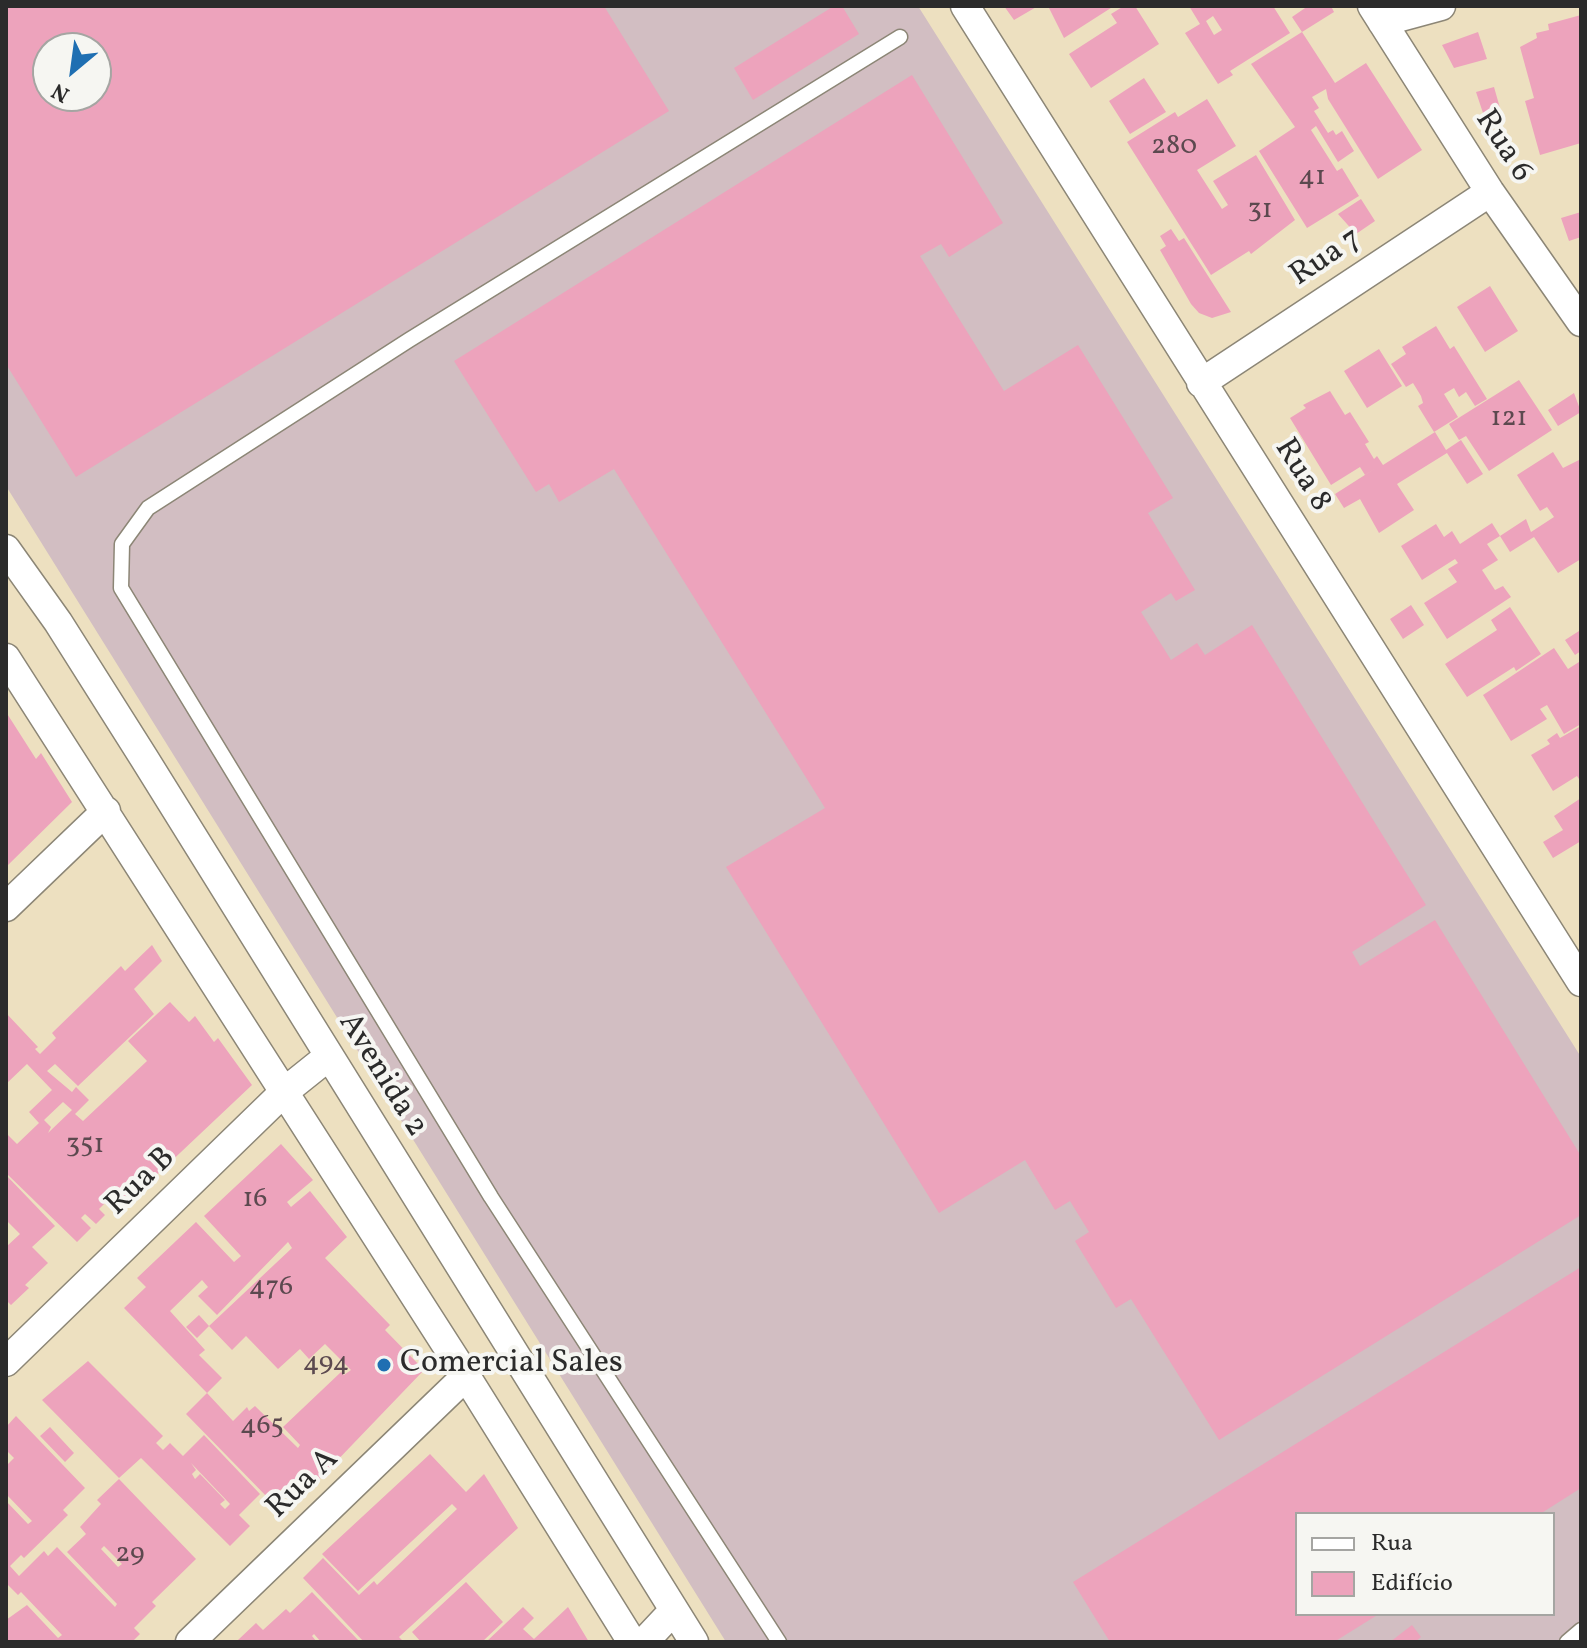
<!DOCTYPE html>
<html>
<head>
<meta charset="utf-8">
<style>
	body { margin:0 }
	#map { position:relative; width:1587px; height:1648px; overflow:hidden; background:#ede0c0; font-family:Vollkorn,serif }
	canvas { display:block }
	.frame { position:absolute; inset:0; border:8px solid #2b2b2b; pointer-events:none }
	.legend { position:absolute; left:1295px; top:1512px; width:260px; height:104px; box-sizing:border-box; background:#f6f6f2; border:2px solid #a5a5a2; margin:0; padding:10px 14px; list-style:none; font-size:24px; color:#2b2b2b }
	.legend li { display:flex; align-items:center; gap:16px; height:40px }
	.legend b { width:40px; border:2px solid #a5a5a2 }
	.north { position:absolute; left:32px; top:32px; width:80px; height:80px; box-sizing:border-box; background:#f6f6f2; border:2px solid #a5a5a2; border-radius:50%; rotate:209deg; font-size:22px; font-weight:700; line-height:32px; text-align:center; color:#2b2b2b }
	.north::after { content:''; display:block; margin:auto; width:28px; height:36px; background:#1f6fb2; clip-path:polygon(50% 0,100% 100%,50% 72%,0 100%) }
</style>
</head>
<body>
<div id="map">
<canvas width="1587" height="1648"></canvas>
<div class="frame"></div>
<ul class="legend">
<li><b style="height:10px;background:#fff"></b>Rua</li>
<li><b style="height:22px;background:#eda3bc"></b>Edifício</li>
</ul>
<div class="north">N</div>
</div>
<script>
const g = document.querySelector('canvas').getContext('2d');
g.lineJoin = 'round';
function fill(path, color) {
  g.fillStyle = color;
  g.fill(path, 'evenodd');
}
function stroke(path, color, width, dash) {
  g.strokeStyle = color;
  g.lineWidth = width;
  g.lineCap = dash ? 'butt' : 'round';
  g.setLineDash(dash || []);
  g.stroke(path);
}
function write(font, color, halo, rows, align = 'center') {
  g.font = font + ' Vollkorn,serif';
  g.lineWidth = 8;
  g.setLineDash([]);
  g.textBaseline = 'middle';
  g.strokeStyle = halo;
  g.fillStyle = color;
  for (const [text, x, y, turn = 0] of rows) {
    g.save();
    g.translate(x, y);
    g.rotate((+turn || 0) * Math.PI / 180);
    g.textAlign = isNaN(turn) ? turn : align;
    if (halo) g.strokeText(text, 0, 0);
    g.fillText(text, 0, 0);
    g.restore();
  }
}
const industrial = new Path2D(`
	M6,6H918L1581,1057V1642H726L6,486ZM48,48H96V96H48ZM1297,1514H1553V1614H1297Z`);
const building = new Path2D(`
	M6,6H604L669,111L76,477L6,364ZM48,48H96V96H48Z
	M834,6H842L859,34L753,100L734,68Z
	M1004,6H1038L1014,20Z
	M1048,6H1114L1064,38Z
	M1124,6H1135L1159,44L1091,88L1069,54L1117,23L1111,14Z
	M1189,6H1273L1290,33L1230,71L1233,75L1218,84L1185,33L1200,24ZM1213,16L1222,30L1214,35L1206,21Z
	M1308,6H1331L1334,12L1302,32L1335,83L1366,63L1422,150L1378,179L1328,99L1326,89L1312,97L1319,108L1314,111L1328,133L1333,130L1336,135L1342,131L1354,151L1338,162L1316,126L1311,130L1337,171L1342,168L1359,196L1307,228L1259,151L1295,127L1251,64L1302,32L1292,17Z
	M1581,15V143L1540,155L1525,101L1534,98L1520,47L1537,38L1536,33L1549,30L1548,24Z
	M1478,32L1487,59L1454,68L1442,45Z
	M912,75L1003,223L949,257L941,244L920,256L1004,391L1078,345L1173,498L1148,513L1195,590L1176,601L1171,593L1141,612L1171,660L1197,643L1205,655L1252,625L1426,905L1352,952L1360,966L1435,920L1581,1156V1215L1219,1440L1131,1299L1116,1308L1075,1241L1089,1232L1070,1201L1055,1210L1025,1160L939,1213L726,867L825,808L614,469L559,502L549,484L536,492L454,361Z
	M1144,78L1166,112L1130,134L1109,101Z
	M1494,87L1500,108L1483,113L1476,92Z
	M1207,99L1236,146L1197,170L1222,209L1228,205L1213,181L1256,155L1295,220L1251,254L1249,251L1211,275L1127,142L1175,112L1178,117Z
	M1361,199L1375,221L1356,234L1338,214Z
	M1581,212V237L1569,241L1561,218Z
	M1171,229L1179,241L1184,238L1231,312L1212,318L1199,313L1191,304L1160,250L1166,246L1160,236Z
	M1490,286L1518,331L1485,352L1457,307Z
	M1436,326L1450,349L1454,346L1487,399L1475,406L1466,392L1459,397L1454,388L1444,394L1458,417L1434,432L1418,406L1423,403L1421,396L1413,383L1406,387L1391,364L1406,354L1402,347Z
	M1379,349L1402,386L1367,408L1344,371Z
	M1519,380L1552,430L1489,471L1466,436L1459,440L1449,424Z
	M1330,391L1345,415L1350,412L1369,442L1365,444L1374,459L1377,456L1383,465L1435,432L1446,450L1461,440L1483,474L1467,484L1447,453L1397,484L1414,510L1379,533L1360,499L1344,508L1335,494L1379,466L1365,475L1360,467L1331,485L1290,418L1306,408L1303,405Z
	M1574,393L1581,412L1558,426L1548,410Z
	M1553,452L1563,468L1581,459V559L1558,573L1534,537L1510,552L1500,536L1487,544L1498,560L1482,570L1495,590L1503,586L1511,597L1447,639L1424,603L1457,582L1448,569L1458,563L1455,559L1422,580L1401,546L1436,524L1444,537L1452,531L1460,544L1492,523L1500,536L1526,519L1531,532L1554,517L1547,507L1540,511L1517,475Z
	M1411,605L1424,625L1403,639L1390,619Z
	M1510,607L1541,654L1516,671L1514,667L1467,697L1445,664L1497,630L1491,620Z
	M1579,631L1581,651L1575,655L1565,640Z
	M1554,648L1568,669L1579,662L1581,666V724L1564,734L1547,705L1540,709L1547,719L1511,741L1483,695Z
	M6,712L36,759L41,753L72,802L6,867Z
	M1581,726V782L1577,776L1553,791L1531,755L1550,744L1547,740L1557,733L1560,738Z
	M1581,798V841L1553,858L1543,842L1563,830L1554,816Z
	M152,945L162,961L134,989L154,1014L78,1086L55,1064L47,1071L72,1092L76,1087L89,1100L75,1114L83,1121L147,1061L128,1041L170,1002L189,1022L195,1016L214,1042L218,1038L252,1085L145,1186L140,1182L117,1204L110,1198L99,1209L105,1215L96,1224L85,1214L81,1218L91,1228L77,1242L6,1173V1133L17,1144L39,1123L29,1112L52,1090L27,1064L6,1084V1013L38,1047L35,1049L40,1054L56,1038L52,1033L121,966L125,971ZM63,1102L72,1110L48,1133L51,1127L44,1120Z
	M281,1144L313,1180L287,1202L291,1207L310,1191L347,1237L325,1258L390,1325L385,1330L424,1370L305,1494L296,1485L289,1492L284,1487L270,1500L186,1414L207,1393L124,1308L146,1287L137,1278L196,1222L234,1262L241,1256L204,1216ZM288,1242L292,1248L209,1326L232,1350L246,1336L278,1369L300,1349L309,1359L325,1344L351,1370L344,1375L341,1372L283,1427L300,1445L298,1448L255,1406L249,1411L247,1407L233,1421L207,1393L222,1378L199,1355L205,1350L170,1311L202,1280L208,1287L198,1296L217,1315Z
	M6,1175L55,1226L32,1247L48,1263L25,1285L29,1288L11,1305L6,1300V1247L20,1234L6,1220Z
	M1581,1267V1488L1540,1514H1297V1614H1379L1334,1642H1110L1073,1582Z
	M199,1315L209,1326L197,1338L186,1327Z
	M88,1361L163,1436L156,1443L163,1450L170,1443L183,1456L204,1435L260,1494L239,1515L250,1526L230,1546L141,1458L119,1478L42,1400ZM191,1463L230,1504L225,1509L220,1504L225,1500L200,1474L195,1479L192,1474L196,1470Z
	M16,1416L85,1488L63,1510L68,1515L24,1558L21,1555L10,1566L19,1576L44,1551L48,1556L57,1547L115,1607L117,1604L67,1552L86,1534L80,1527L101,1504L97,1500L119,1479L196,1559L152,1602L156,1606L134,1628L140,1634L132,1642H6V1620L27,1605L58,1638L62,1635L21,1592L18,1595L6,1583V1501L28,1524L32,1521L6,1494V1466L14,1458L6,1450V1427ZM104,1546L122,1564L118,1567L101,1549Z
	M50,1427L74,1453L65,1462L40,1436Z
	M430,1454L466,1492L484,1474L518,1528L399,1637L404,1642H364L303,1578L323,1558L359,1595L374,1581L377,1585L457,1509L452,1504L358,1591L322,1554Z
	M466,1582L503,1622L482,1642H421L412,1632Z
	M312,1592L360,1642H321L314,1634L312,1636L317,1642L238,1640L256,1623L263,1630L286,1609L290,1613Z
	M523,1607L534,1618L523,1629L534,1639L568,1607L589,1642H486Z
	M1412,1625L1421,1637L1415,1642H1390Z`);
const service = new Path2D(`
	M779,1642L491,1197L121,588L122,544L148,508L409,340L900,37
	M1567,1642L1581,1630`);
const minor = new Path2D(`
	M965,6L1581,982
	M1372,6L1490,192L1581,322
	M1382,22L1441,6
	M1201,383L1490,192
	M6,549L58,622L144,758L694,1642
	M6,658L466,1376L632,1642
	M6,907L106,811
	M6,1362L284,1092L329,1056
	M190,1642L466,1376
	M644,1642L674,1610`);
const markers = [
	[384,1365,8,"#1f6fb2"]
];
const numberNames = [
	["280",1174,148],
	["41",1312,179],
	["31",1260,212],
	["121",1509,420],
	["351",85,1147],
	["16",255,1201],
	["476",271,1289],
	["494",326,1365],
	["465",262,1428],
	["29",130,1556]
];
const streetNames = [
	["Rua 6",1502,147,57],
	["Rua 7",1327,259,-34],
	["Rua 8",1301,476,58],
	["Avenida 2",381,1076,58],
	["Rua B",142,1183,-44],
	["Rua A",304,1485,-44]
];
const poiNames = [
	["Comercial Sales",400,1365]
];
fill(industrial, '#d2bec2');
fill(building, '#eda3bc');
stroke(service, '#8c8676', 17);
stroke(minor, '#8c8676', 31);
stroke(service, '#fff', 14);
stroke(minor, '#fff', 28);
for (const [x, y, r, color] of markers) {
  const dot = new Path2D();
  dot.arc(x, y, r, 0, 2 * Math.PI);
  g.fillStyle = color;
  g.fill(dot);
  stroke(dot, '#f6f6f2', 3);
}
write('28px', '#5c494f', null, numberNames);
write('32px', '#2b2b2b', '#f6f6f2', streetNames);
write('32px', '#2b2b2b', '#f6f6f2', poiNames, 'left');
</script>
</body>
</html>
